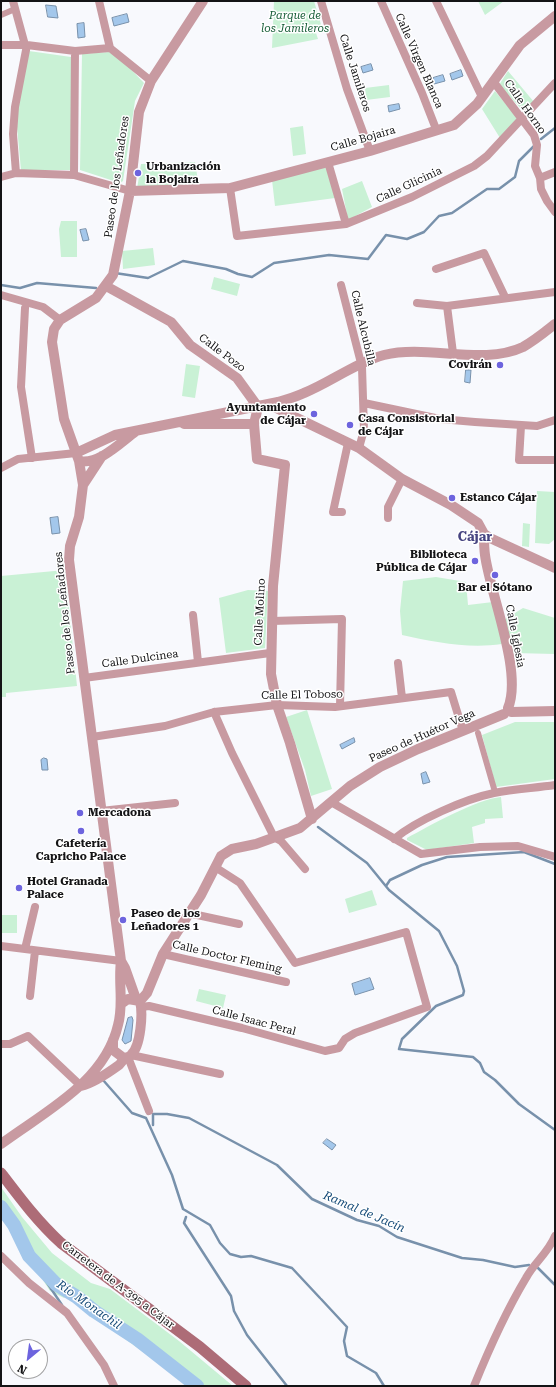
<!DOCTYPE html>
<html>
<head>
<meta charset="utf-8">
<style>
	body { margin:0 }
	#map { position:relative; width:556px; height:1387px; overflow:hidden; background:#f8f9fd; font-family:"Roboto Serif",serif }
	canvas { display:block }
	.frame { position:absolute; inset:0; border:2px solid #141416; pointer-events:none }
	.north { position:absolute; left:8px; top:1339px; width:40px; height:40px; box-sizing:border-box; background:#fff; border:1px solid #a1a1a2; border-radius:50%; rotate:209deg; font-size:11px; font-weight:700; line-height:16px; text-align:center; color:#141416 }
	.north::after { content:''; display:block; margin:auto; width:14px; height:18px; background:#6d64de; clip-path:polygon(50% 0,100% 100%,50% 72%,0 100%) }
</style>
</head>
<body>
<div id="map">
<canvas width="556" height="1387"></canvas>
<div class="frame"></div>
<div class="north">N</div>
</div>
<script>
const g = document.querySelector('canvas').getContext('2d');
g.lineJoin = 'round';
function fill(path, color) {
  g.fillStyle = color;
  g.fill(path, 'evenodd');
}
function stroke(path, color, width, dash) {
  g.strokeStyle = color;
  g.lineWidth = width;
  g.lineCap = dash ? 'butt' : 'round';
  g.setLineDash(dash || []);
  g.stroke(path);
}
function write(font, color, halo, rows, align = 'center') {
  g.font = font + ' "Roboto Serif",serif';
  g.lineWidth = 3;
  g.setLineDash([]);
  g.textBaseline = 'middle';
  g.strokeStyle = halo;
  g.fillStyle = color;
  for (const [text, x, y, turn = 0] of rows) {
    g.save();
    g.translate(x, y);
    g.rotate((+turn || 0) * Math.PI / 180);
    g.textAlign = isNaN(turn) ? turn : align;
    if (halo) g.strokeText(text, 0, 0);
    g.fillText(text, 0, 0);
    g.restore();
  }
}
const green = new Path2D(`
	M274,1H314L322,28L315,30L318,39L272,48Z
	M478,1H504L485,15Z
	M29,51L71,57V170H21L17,127L18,104Z
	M109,52L124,62L144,83L135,101L123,181L120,183L80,170L82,54Z
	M508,71L534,102L525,113L499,85Z
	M389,85L390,97L366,100L365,88Z
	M495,91L519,120L500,138L482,109Z
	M303,126L306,154L293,156L290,128Z
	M195,162L199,187L137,189L141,164Z
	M326,167L335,198L275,206L272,180Z
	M362,181L372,207L348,220L342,189Z
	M61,221H77V257H61L59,229Z
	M153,248L155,265L123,269L122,251Z
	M214,277L240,284L237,296L211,289Z
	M186,364L200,366L195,398L182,396Z
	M537,491L555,492V539L549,544L535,543Z
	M523,523L530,524L529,547L522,546Z
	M65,570L77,686L6,693V697H1V576Z
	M436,577L466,582L468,605L493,602L502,644C468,649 434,642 402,635L400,611L403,581Z
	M248,590L268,591L265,648L226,653L219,598Z
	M523,608L555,618V654L513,653L505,619Z
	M307,710L332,789L311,796L305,770L286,717Z
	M515,722H555V779L496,787L482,735Z
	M501,797L503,818L485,819V823L472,827L474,843L427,850L407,840V838C429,826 477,799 501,797Z
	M372,890L377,905L349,913L345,899Z
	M1,915H17V933H1Z
	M199,989L226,995L223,1008L196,1001Z
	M1,1187L22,1217L52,1253L91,1283L110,1289L179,1341L233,1386H190L121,1336L69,1294L64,1298L50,1291L1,1216Z`);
const water = new Path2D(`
	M46,5L56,6L58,18L48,17Z
	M127,14L129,22L114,26L112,18Z
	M84,23L85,37L78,38L77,24Z
	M371,64L373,70L363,73L361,67Z
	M461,70L463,76L452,80L450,74Z
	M443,75L445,81L434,84L433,78Z
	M399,104L400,109L389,112L388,106Z
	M86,229L89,240L83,241L80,230Z
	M466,370H471L470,383L465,382Z
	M58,517L60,533L52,534L50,518Z
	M354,738L355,742L342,749L340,745Z
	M44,758L47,759L48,770H42L41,760Z
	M426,772L430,782L423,784L421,774Z
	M370,978L374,989L355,995L352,984Z
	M132,1017L133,1020L131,1041L125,1044L122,1040L128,1018Z
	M327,1139L336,1145L332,1150L323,1143Z`);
const stream = new Path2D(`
	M541,139L555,128
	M115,273L148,278L183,261L226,269L238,274L252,277L274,263L329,255L368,259L386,235L407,239L424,232L439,216L452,213L487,189H499L515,177L519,161L534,146
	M1,285L20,288L37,283L96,288
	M318,827L367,863L389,890L439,931L457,966L464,991L463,995L436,1006L402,1039L399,1049L473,1057L480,1063L484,1072L495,1080L519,1104L555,1130
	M386,886L390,880L422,865L447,857L524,852L555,864
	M103,1080L132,1113L146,1118L172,1175L183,1209L210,1225L220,1243L230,1254L241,1257L251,1256L292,1268L320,1298
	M153,1125V1114H167L189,1118L277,1165L312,1199L357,1220L379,1226L397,1237L462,1258L483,1260L515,1267L529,1265
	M186,1217L184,1223L231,1296L234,1311L247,1335L287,1386
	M29,1256L62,1305
	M538,1268L555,1285
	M51,1289L56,1284
	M321,1299L347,1327L344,1341L347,1356L376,1373L384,1386`);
const river = new Path2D(`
	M1,1207L14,1225L29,1256L56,1284L77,1297L94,1311L137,1339L197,1386`);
const pedestrian = new Path2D(`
	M1,15L15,9
	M478,733L495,792`);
const minor = new Path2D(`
	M13,1L25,45
	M99,1L110,48L151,81
	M321,1L347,89L370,151
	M381,1L422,93L436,129
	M436,1L482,97
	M1,45H27L75,51L110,48
	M493,81L534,135L537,145L535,166L540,178L541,189L547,201L555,212
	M328,162L346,224
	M16,173L13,134L15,107L27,45
	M74,175L75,51
	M1,177L16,173L74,175L130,191
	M540,178L555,172
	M230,188L237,236L346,224L412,197L474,166L487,156L555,83
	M436,269L484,253L505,297
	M341,285L362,367L364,430L359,448
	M1,295L43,307L60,320
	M417,303L447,306L555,292
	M447,306L453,353
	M25,308L21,387L32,458
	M364,403L440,419L475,422L537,426L555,420
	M521,426L519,460H555
	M1,468L18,459L76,453
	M342,512H333L348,443
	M388,518V507L402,479
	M193,615L198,662
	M272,621L342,619L340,706
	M398,663L402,698
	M84,678L270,653
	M214,712L232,753L274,837L281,841L305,869
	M92,737L165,726L214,712L277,705L335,707L451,692L463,731
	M331,802L421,854L480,847L518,846L555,857
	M101,811L175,803
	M394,839C417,820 465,799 494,793C514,789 535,788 555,785
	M188,913L239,924
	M1,946L121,961
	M25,949L35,907
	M163,954L286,982
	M30,996L35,951
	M142,1007L149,1006L242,1028L325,1051L339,1048L345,1039L355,1033L427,1007L406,932L295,963L240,883L215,867
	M1,1044H10L28,1036L81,1086
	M131,1055L220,1074
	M128,1057L149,1111
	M1,1256L29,1283L67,1313L104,1365L114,1386
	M474,1386C489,1349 505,1313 526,1278C534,1263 548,1253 555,1236`);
const tertiary = new Path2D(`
	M130,191L230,188L370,151L454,125L477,104L520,45L555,16
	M106,286L171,322L190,345L237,378L258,407
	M268,404L359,448L402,479L451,505L478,523L484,534L490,538L555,568
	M258,407L254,424L257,459L285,465L273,586L271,674L277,705L290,743L312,819
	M184,424H254
	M76,453L115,435L278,402C287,399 296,397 304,393C331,382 355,363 384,355C427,344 483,366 523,347C534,341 545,332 555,324
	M79,461C99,465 120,443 135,432
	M83,485L102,456
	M484,534C484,540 484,548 485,555C490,594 523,672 508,708
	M511,712L555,711
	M121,961L125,968L136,999
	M140,1001L147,993L163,954L201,895L221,856L232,849L256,844L300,828L350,786L380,767L418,749L504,714
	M113,1040V1050L125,1059
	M81,1086C94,1083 108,1073 119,1065C121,1063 123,1060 125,1058C126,1058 131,1056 131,1055C141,1046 143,1013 140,1001L128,999L121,1004
	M1,1144C44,1112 105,1082 118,1025C124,1004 118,983 121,961L69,560L70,546L79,517L83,485L79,461L64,419L52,342L54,329L60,320L96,298L113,275L130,191L139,112L151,81L203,1`);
const secondary = new Path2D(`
	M1,1173C20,1198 38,1222 61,1243L200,1347L246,1386`);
const markers = [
	[138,173,4,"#6d64de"],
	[500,365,4,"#6d64de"],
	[314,414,4,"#6d64de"],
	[350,425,4,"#6d64de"],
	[452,498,4,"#6d64de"],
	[475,561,4,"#6d64de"],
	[495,575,4,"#6d64de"],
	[80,813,4,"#6d64de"],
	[81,831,4,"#6d64de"],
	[19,888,4,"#6d64de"],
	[123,920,4,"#6d64de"]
];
const parkNames = [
	["Parque de",295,16],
	["los Jamileros",295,29]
];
const streetNames = [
	["Calle Virgen Blanca",419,61,66],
	["Calle Jamileros",355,73,72],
	["Calle Horno",525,107,55],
	["Calle Bojaira",363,139,-16],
	["Paseo de los Leñadores",117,177,-82],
	["Calle Glicinia",409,185,-25],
	["Calle Alcubilla",363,328,77],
	["Calle Pozo",222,353,37],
	["Calle Molino",260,612,-87],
	["Paseo de los Leñadores",65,613,-96],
	["Calle Iglesia",515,636,79],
	["Calle Dulcinea",140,659,-8],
	["Calle El Toboso",302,695,-1],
	["Paseo de Huétor Vega",422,736,-24],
	["Calle Doctor Fleming",227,957,13],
	["Calle Isaac Peral",254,1021,15],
	["Carretera de A-395 a Cájar",118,1285,37]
];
const poiNames = [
	["Urbanización",146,167],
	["la Bojaira",146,180],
	["Covirán",492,365,"right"],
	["Ayuntamiento",306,408,"right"],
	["de Cájar",306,421,"right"],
	["Casa Consistorial",358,419],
	["de Cájar",358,432],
	["Estanco Cájar",460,498],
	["Biblioteca",467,555,"right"],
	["Pública de Cájar",467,568,"right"],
	["Bar el Sótano",495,588,"center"],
	["Mercadona",88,813],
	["Cafetería",81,844,"center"],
	["Capricho Palace",81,857,"center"],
	["Hotel Granada",27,882],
	["Palace",27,895],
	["Paseo de los",131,914],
	["Leñadores 1",131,927]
];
const waterNames = [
	["Ramal de Jacín",364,1212,23],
	["Río Monachil",89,1305,35]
];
const quarterNames = [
	["Cájar",475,537]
];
fill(green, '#c9f1d5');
fill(water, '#a3c7eb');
stroke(water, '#7891ab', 1);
stroke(stream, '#7891ab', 2.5);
stroke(river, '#a3c7eb', 14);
stroke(pedestrian, '#c89aa1', 6);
stroke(minor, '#c89aa1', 8);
stroke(tertiary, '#c89aa1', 10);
stroke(secondary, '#ad6c77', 11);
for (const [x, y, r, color] of markers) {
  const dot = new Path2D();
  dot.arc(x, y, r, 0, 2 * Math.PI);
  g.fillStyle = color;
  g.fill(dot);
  stroke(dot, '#fff', 1.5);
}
write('italic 11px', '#195f39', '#fff', parkNames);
write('11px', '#141416', '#fff', streetNames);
write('bold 11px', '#141416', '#fff', poiNames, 'left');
write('italic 12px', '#184d7a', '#fff', waterNames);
write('bold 13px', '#464481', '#fff', quarterNames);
</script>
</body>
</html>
